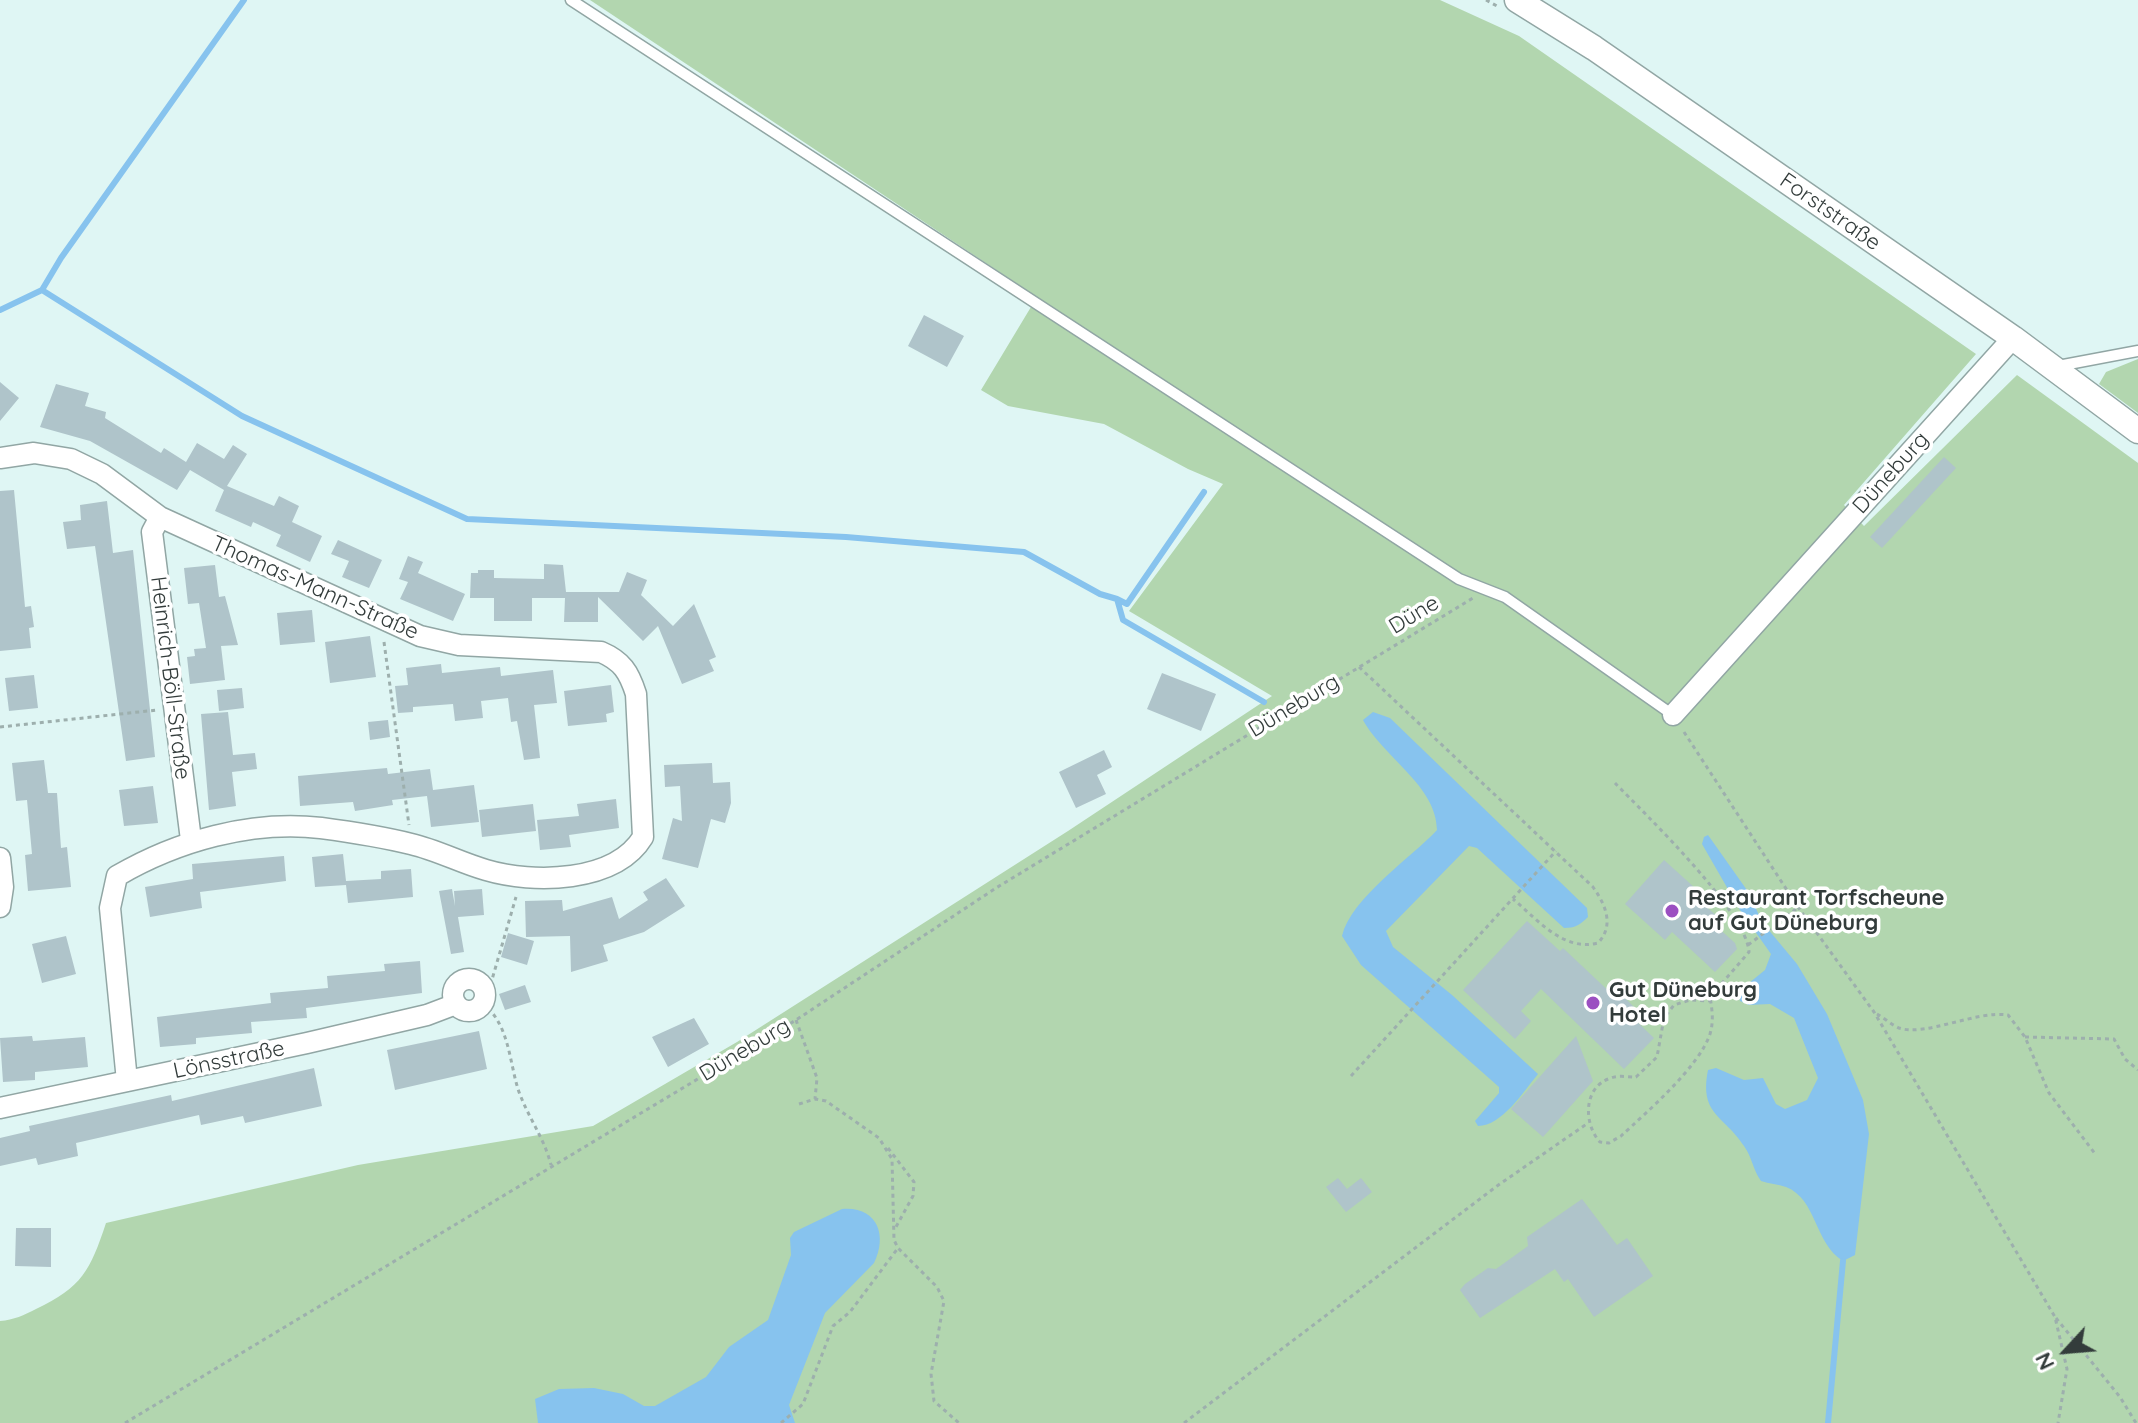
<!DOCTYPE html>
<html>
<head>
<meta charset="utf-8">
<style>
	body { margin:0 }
	#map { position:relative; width:2138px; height:1423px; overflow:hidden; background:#dff6f4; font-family:Quicksand,sans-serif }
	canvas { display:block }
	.north { position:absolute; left:2026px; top:1311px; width:80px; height:80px; -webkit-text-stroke:6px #fff; paint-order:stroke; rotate:244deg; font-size:22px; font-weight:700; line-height:32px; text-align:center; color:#333c3b }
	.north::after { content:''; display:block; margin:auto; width:28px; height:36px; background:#333c3b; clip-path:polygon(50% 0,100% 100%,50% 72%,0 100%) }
</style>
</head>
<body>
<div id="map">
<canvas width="2138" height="1423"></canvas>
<div class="north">N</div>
</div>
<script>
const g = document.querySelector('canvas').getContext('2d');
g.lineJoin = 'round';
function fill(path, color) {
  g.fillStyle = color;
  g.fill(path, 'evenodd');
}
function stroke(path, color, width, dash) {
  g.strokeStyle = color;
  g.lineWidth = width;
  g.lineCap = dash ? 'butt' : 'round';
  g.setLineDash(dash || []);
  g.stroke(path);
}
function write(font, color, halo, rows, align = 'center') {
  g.font = font + ' Quicksand,sans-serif';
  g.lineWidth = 7;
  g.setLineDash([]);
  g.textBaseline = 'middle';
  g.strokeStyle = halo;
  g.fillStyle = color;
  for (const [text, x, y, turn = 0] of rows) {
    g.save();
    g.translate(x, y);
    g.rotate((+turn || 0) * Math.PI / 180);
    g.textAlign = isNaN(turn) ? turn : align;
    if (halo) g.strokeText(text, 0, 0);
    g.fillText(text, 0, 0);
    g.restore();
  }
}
const green = new Path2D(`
	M590,0H1440L1519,36L1976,354L1844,505L1864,526L2017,375L2138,463V1423H0V1321C14,1320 24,1315 36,1309C82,1287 90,1271 106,1223L358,1165L593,1126L737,1042L1068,831L1272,696L1129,611L1223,484L1188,469L1104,424L1008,406L981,390L1037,297Z
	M2138,359V413L2099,384L2106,372Z`);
const water = new Path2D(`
	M1373,712L1390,718L1587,908L1588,917C1580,925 1575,928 1564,928L1477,848L1469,846L1386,931L1393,947L1452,995L1538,1074C1524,1091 1502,1126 1478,1126L1475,1121L1499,1093V1087L1361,965L1342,936C1351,898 1411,858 1437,830C1437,786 1383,757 1363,720Z
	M1708,835L1749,893L1762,922L1797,964L1827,1014L1863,1100L1869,1134L1855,1255L1843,1261C1814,1243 1817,1199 1786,1187C1778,1184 1769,1184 1761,1181C1753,1170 1752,1157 1744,1146C1724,1115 1699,1115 1708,1070L1716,1068L1744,1080L1763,1078L1776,1104L1785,1109L1807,1100L1818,1078L1794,1018L1770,1004L1749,1005L1740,1001L1738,992L1765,970L1771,954L1740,910L1702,844L1704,837Z
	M842,1209C877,1206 888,1235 874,1263L825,1313L789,1405L795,1423H538L535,1399L559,1389L594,1388L623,1394L644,1406H655L706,1377L729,1347L768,1320L791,1255L790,1238L794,1232Z`);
const stream = new Path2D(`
	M42,290L61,258L244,0
	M0,310L42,290L242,416L467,519L846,537L1024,552L1100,594L1117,599L1123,620L1264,702
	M1117,599L1127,604L1204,492
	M1828,1423L1843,1261`);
const building = new Path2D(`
	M924,315L964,336L947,367L908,346Z
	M0,382L19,398L0,421Z
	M56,384L89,393L85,406L106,412L105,418L161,453L164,448L186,462L197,443L224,459L233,445L247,454L227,486L274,506L279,496L299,506L292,522L322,536L310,562L276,546L281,535L253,522L251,527L215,511L224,490L190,470L177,490L90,441L40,427Z
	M1944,457L1956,468L1882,548L1870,537Z
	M14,490L25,607L31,606L34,627L29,628L31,648L0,651V491Z
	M107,501L113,553L133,550L155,757L126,761L95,546L67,549L63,522L81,520L80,505Z
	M338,540L382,560L369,588L342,577L349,561L331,554Z
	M408,556L423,562L418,573L465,594L453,621L400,599L408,582L399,579Z
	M544,564L563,565L566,592H619L627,572L647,580L641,595L673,626L694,604L716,657L709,660L714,671L682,684L658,626L643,641L598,597V622H564L565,598H532V621H494V598H470L471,573H478V570H494V578L544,579Z
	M215,565L219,597L225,596L238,645L221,646L225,680L190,684L187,657L195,656L194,649L206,648L199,603L188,604L184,568Z
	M312,610L315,642L280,645L277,613Z
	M370,636L376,677L330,683L325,642Z
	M441,664L442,673L500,667L501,676L553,670L557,703L534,705L540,758L524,760L517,721L511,722L508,698L481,701L483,718L455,721L453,704L413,707V712L398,713L395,686L408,685L406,668Z
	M1162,673L1216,694L1201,731L1147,709Z
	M34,675L38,708L9,711L5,678Z
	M611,685L614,712L606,714L607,722L568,726L564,691Z
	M242,688L244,708L219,711L217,690Z
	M228,712L233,755L255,753L257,769L232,772L236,806L209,810L201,714Z
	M388,720L390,737L370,740L368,722Z
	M1104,750L1112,767L1097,775L1106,794L1076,808L1059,772Z
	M44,760L48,793H57L61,848L67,847L71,887L28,891L25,855L32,854L27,800L16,801L12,763Z
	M712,763L713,783L730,782L731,803L725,823L711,819L698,868L662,859L673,818L682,821L680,786L665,787L664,765Z
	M387,768L388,774L430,769L433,790L474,785L479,822L431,827L427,796L392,800L393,805L355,811L353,802L300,806L298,776Z
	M153,786L158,823L124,826L119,790Z
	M616,799L619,828L569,835L571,847L540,850L537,820L579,816L577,804Z
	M533,804L536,831L482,837L479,810Z
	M343,854L346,881L381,879V871L411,869L413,897L348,903L346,885L315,887L312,857Z
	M284,856L286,881L200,892L202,908L150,917L145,887L193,879L192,864Z
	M1664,860L1705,897L1701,902L1719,918L1714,924L1735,943L1737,949L1715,972L1672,932L1665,940L1625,904Z
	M666,878L685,906L644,932L603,945L608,961L571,972L570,936L526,937L525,901L562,900L563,911L612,897L619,919L648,900L643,892Z
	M452,889L455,906L454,891L482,889L484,915L458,917L464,952L451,954L439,891Z
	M1527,921L1560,951L1563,948L1615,997L1619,992L1637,1010L1631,1016L1654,1038L1624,1069L1541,989L1521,1011L1531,1021L1515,1039L1463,990Z
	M508,933L534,941L527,965L501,957Z
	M66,936L76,974L42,983L32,944Z
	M420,961L422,993L306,1008L307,1018L251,1022L252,1033L196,1038V1044L160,1047L157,1017L271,1003L270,993L328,988L327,976L385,971L384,964Z
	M525,985L531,1002L505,1010L499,994Z
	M694,1018L709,1044L668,1067L652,1037Z
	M479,1031L487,1069L395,1090L387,1050Z
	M32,1036L33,1041L85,1037L88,1067L35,1072V1080L3,1082L0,1038Z
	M1576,1036L1593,1081L1543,1137L1511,1109Z
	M314,1068L322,1106L245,1123L243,1116L201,1125L199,1115L76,1143L78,1156L38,1165L36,1158L0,1166V1138L30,1131L29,1126L171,1095L172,1101Z
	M1338,1178L1347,1189L1361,1178L1372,1192L1346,1212L1326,1187Z
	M1582,1199L1617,1245L1627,1238L1653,1276L1594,1317L1568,1279L1564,1282L1555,1269L1480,1318L1460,1290L1465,1284L1488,1268L1496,1269L1528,1246L1527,1237Z
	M16,1228H51V1267L15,1266Z`);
const path = new Path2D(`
	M1486,0L1497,6
	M384,642L409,825
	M1359,667L1593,887C1605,904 1615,925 1598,943C1563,952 1537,919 1513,899
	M0,727L157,710
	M1684,732L1798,907L1874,1012L2055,1317L2067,1369L2058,1423
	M1615,783C1645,814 1747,912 1749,952L1710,997C1712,1009 1714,1021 1710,1034C1699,1067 1647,1112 1621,1136L1609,1143L1600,1142C1584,1125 1582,1087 1611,1078C1618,1075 1628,1077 1636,1077L1657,1057L1664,1018L1674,1005L1690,1000L1711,1001
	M1748,945L1796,909
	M483,989L491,983L516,897
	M482,1003C509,1023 509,1060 518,1089C527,1116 544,1137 551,1165
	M1877,1014C1884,1018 1892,1025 1899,1028C1925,1037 1977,1010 2008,1015L2025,1037L2049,1093L2096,1155
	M796,1020L817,1078L815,1099
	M2025,1037L2114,1039L2125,1059L2138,1070
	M1351,1076L1556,851
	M799,1104L815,1099L826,1101L879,1138L892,1159L894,1240L898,1248L937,1287L944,1301L931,1374L934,1401L959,1423
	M888,1148L914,1182L913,1196L896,1227
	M2056,1318L2120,1397L2136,1423
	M125,1423L796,1020L996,888L1473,598
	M781,1423L803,1404L833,1326L850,1312L898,1248
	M1184,1423L1497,1186L1588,1123`);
const service = new Path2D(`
	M571,0L1459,579L1505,597L1673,715
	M2058,366L2138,351`);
const minor = new Path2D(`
	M0,458L34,453L71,459L102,474L160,517L420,636L459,645L601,652C622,661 629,672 636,694L643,837C615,883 533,884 486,870C461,863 437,850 411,844C383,837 351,832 321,828C251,820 177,841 117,876L110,908L127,1081
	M160,517L152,532L191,840
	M1673,715L2013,338
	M0,858L3,887L0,907
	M453 995a16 16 0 1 1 32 0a16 16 0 1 1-32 0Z
	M0,1108L307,1043L427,1015L456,1004`);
const tertiary = new Path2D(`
	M1517,0L1594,48L2013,338L2138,431`);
const markers = [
	[1672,911,8,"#9b4fc1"],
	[1593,1003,8,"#9b4fc1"]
];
const streetNames = [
	["Forststraße",1830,212,35],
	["Düneburg",1891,473,-48],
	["Thomas-Mann-Straße",315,588,24],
	["Düne",1414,615,-31],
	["Heinrich-Böll-Straße",170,678,83],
	["Düneburg",1294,706,-31],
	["Düneburg",745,1050,-31],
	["Lönsstraße",229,1060,-12]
];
const poiNames = [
	["Restaurant Torfscheune",1688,898],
	["auf Gut Düneburg",1688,923],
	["Gut Düneburg",1609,990],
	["Hotel",1609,1015]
];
fill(green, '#b2d6af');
fill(water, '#87c3ee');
stroke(stream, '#87c3ee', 6);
fill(building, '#afc4ca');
stroke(service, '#91a6a4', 13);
stroke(minor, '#91a6a4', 23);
stroke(tertiary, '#91a6a4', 27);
stroke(path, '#9dafad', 3, [4, 4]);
stroke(service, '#fff', 10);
stroke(minor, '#fff', 20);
stroke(tertiary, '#fff', 24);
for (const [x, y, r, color] of markers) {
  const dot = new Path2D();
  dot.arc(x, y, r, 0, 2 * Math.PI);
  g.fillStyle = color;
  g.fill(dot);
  stroke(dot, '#fff', 3);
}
write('22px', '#333c3b', '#fff', streetNames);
write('bold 22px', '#333c3b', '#fff', poiNames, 'left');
</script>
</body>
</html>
